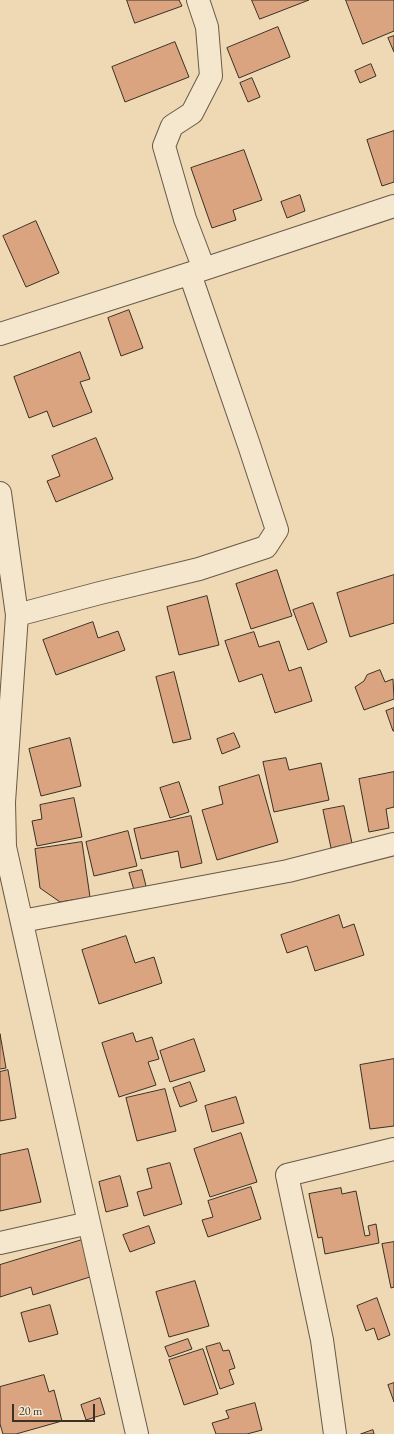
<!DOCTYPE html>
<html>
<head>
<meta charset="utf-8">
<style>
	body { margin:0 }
	#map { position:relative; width:394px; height:1434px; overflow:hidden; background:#efd8b4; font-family:"EB Garamond",serif }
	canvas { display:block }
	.scale { position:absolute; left:12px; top:1404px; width:83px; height:18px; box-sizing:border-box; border:2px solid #3b3024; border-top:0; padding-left:5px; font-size:12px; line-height:14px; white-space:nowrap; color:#3b3024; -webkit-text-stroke:3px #f5e6ce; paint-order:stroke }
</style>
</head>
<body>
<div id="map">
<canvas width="394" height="1434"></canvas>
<div class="scale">20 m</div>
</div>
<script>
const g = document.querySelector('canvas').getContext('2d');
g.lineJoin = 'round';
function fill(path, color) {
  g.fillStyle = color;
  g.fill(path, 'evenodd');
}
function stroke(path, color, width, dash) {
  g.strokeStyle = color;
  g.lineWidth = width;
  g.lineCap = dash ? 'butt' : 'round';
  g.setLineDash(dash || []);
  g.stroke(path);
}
const building = new Path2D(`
	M127,0H179L182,6L135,23Z
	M252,0H309L260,19Z
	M346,0H394V31L363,44Z
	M278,27L290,57L239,78L227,48Z
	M394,36V52L388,38Z
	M175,42L189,77L125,102L112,67Z
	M371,64L376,76L360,83L355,71Z
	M252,78L260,97L248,102L240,83Z
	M394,131V182L382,186L367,140Z
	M244,150L262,200L233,210L236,220L212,228L191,168Z
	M300,195L305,211L287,218L281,202Z
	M36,221L59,273L26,287L3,236Z
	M129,310L143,348L121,356L108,318Z
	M80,352L90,379L80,382L92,412L53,427L47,411L29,418L14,377Z
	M96,438L113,479L56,502L47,481L60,476L52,456Z
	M277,570L292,616L251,629L236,584Z
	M394,575V623L350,637L337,593Z
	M207,596L219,645L179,655L167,607Z
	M313,603L327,642L308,650L293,610Z
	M93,622L98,638L118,631L125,650L56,675L43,640Z
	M254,632L259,647L279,641L289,671L301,667L312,701L275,713L262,674L239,682L225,641Z
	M380,670L385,682L393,679L394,699L364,710L355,687L364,681L367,675Z
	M174,672L191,739L173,743L156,677Z
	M394,708V731H393L386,711Z
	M234,733L240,747L222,754L217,739Z
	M70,738L81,786L41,796L29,749Z
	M286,758L289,770L321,763L329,800L274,812L263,762Z
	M394,772V807L386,809L389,828L369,832L359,779Z
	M259,775L278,842L217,860L202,810L223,804L219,787Z
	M179,782L189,812L170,818L160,788Z
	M74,798L82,837L37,846L32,821L42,819L40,805Z
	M344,806L352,843L331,848L323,810Z
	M191,816L202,863L181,868L178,851L141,859L134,829Z
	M128,831L137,866L94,876L86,842Z
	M82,842L90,897L60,902L40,888L35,849Z
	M142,870L146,886L134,890L129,873Z
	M339,915L343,928L354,924L364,955L315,971L307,946L287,953L281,935Z
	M126,936L135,963L154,957L162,983L99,1004L82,950Z
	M133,1033L136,1042L152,1037L159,1059L148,1062L156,1085L119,1097L102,1043Z
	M0,1034L6,1068L0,1069Z
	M194,1039L205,1071L170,1082L160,1051Z
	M394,1059V1126L370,1129L360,1065Z
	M8,1070L16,1118L0,1121V1072Z
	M190,1082L197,1101L180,1107L173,1088Z
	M165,1089L176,1131L137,1141L126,1098Z
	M236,1097L244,1123L212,1132L205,1106Z
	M241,1133L257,1182L210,1197L194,1149Z
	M28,1149L41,1202L0,1211V1155Z
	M170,1163L182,1204L144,1216L137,1192L152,1188L147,1169Z
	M120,1176L128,1206L106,1212L99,1182Z
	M251,1187L261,1219L208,1237L202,1220L213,1217L208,1201Z
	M341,1188L342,1194L356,1191L365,1236L370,1235L368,1226L376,1224L379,1243L325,1254L322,1237L318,1238L309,1194Z
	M149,1226L155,1243L130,1252L123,1235Z
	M82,1240L93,1276L33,1295L31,1287L0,1297V1265Z
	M394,1242V1287L391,1288L382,1244Z
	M195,1281L209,1326L169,1337L156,1292Z
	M377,1298L390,1335L378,1340L374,1328L366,1331L357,1306Z
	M50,1305L58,1334L29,1342L21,1313Z
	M188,1339L192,1349L169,1357L165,1347Z
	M220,1343L223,1351L229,1350L235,1368L229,1370L234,1384L220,1389L206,1347Z
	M203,1349L218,1394L184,1405L169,1360Z
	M44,1375L49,1392L54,1390L62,1421L16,1434H3L0,1424V1387Z
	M394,1383V1402L388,1385Z
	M100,1398L105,1414L86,1420L81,1405Z
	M255,1403L262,1430L247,1434H216L212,1423L229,1418L226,1411Z
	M373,1430L374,1434H361Z`);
const minor = new Path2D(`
	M198,0L207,27L211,76L192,113L172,126L164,146L185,219L204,269
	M0,334L204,269L394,206
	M0,493L17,615L4,802L5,847L89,1223L137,1434
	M17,615L100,593L199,569L266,547L277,530L249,445L190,274
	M22,921L288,871L394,844
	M0,1243L89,1223
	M335,1434L322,1340L287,1175L394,1149`);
fill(building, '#dba480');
stroke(building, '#3b3024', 1);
stroke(minor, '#685a48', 24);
stroke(minor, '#f5e6ce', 22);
</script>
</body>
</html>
